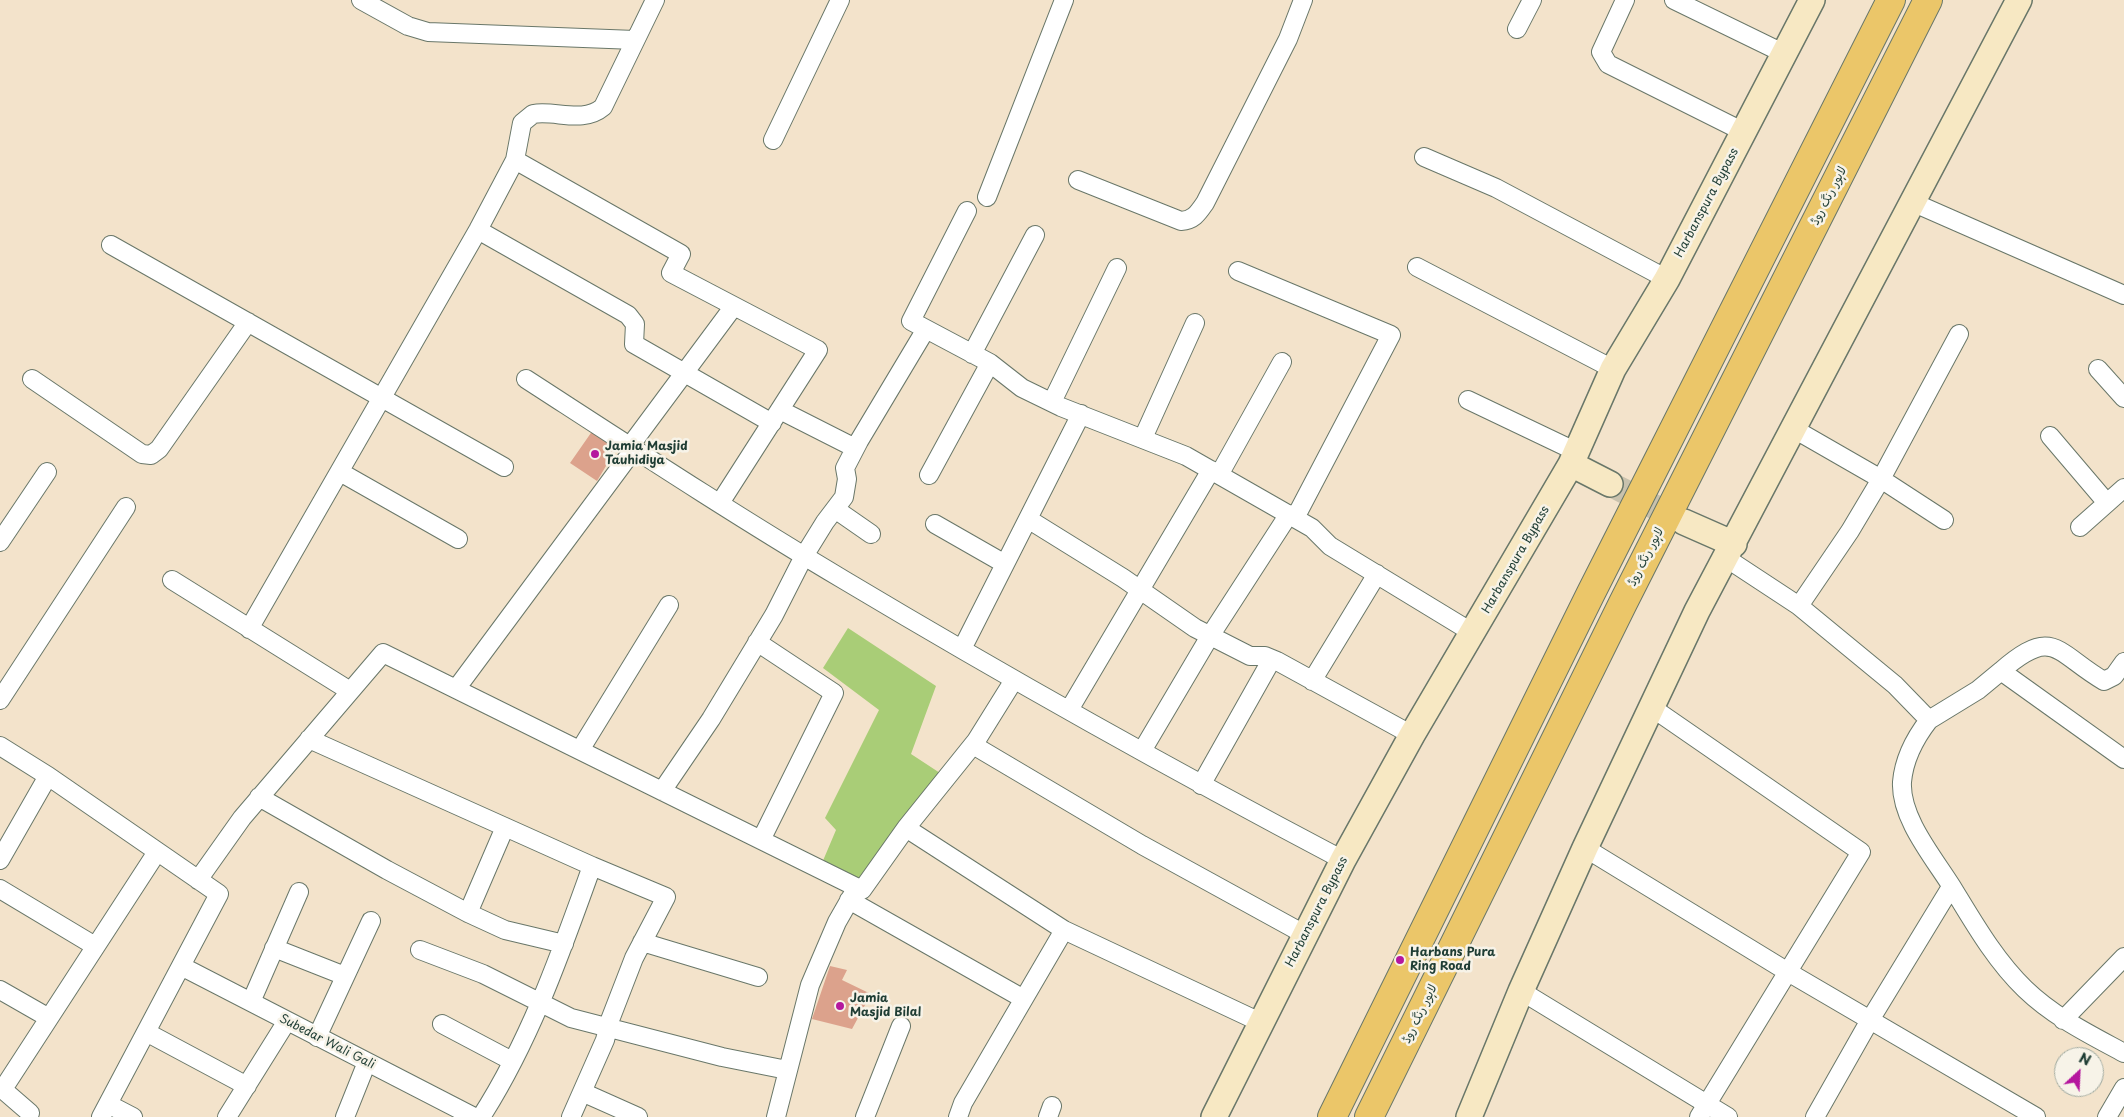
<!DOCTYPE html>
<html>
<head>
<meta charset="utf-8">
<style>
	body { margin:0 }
	#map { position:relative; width:2124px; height:1117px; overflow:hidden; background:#f3e3cb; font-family:"Playpen Sans",sans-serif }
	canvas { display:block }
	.north { position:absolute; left:2054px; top:1047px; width:50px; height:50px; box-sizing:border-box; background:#f7f3e8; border:1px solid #a1aaa0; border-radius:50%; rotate:25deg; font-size:14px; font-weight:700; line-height:20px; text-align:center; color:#1f3d34 }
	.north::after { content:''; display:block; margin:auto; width:18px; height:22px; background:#b5179e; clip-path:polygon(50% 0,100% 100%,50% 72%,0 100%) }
</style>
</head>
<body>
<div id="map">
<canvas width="2124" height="1117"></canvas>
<div class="north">N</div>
</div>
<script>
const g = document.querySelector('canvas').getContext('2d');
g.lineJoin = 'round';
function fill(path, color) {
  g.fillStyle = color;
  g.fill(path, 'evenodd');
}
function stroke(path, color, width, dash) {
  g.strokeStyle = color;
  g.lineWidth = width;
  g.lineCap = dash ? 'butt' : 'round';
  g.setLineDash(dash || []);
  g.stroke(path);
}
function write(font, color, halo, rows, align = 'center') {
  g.font = font + ' "Playpen Sans","Playpen Sans Arabic",sans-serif';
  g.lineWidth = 5;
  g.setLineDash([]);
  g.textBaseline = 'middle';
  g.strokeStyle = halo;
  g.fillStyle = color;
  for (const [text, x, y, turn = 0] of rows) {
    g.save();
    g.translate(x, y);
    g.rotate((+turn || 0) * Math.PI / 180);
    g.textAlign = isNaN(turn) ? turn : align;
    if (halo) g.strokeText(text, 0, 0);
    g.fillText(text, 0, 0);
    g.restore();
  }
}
const green = new Path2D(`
	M848,628L936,686L911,754L940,773L858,879L822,863L836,830L825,818L879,710L823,668Z`);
const building = new Path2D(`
	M593,430L618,446L597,481L570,463Z
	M830,966L847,970L842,980L871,994L852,1029L812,1019Z`);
const secondaryTunnel = new Path2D(`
	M1610,484L1684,522`);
const street = new Path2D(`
	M361,0L408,26L428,32L635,40
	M1625,0L1601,52L1608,64L1744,132
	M1674,0L1785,54
	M1517,29L1532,0
	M773,140L840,0
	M1424,157L1496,188L1667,279
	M515,160L681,254L671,273L734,306L630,446
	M1078,180L1181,221C1194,220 1198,213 1205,203L1288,39L1303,0
	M987,197L1064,0
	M1912,202L2124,295
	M967,211L911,321L990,363L1022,388L1061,407L1186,456L1312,528L1330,546L1473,633
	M478,230L628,315L635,324L634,344L772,423
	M111,245L504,467
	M1417,267L1613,369
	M1238,271L1391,335L1295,518
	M972,354L1035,235
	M2098,369L2124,398
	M32,379L142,454L151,455L159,449L248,322
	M526,379C631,447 736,516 844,580C1008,678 1174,771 1343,860
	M1468,400L1577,452
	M1052,402L1117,268
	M780,410L855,448
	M1794,429L1881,479L1944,520
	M2050,436L2107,503
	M1143,438L1195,323
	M340,472L458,539
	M929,475L990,363
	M1219,475L1282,362
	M720,503L818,350L734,306
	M835,509L871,534
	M1028,519L1123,578L1195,628L1250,656H1265L1277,661L1412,735
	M935,524L1005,564
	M2080,527L2124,488
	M0,542L47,472
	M1726,558L1799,606L1895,685L1929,720C1915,738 1904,759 1902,782C1900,818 1934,858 1952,887C1974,923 1995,960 2025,989C2054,1017 2089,1034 2124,1053
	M172,580L350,691
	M1799,606L1850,531L1881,479L1959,334
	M249,629L478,230L515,160L522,123L533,114C556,110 583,124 603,107L655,0
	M757,642L834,693L761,840
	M962,649L1081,414
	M2001,671C2054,625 2056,653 2104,681L2114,676L2124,662
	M1312,681L1377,574
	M456,689L634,449
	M0,700L126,507
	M1651,707L1861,852L1699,1117
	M1069,710L1211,470
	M1929,720L1978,690L2001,671L2124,759
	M309,739L592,866C561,952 531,1039 481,1117
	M973,745L1142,845L1304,934
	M0,746L48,776L219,894L101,1117
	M580,750L669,605
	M1142,751L1210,636L1289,514
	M1201,785L1272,659
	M662,791L711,719L774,615L804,556L825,522L844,497L847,479L845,468L859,441L926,329
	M259,797L387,870L468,913L505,930L564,944
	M906,828L976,741L1014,680
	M1585,848L1788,972L2036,1117
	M0,860L48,776
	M198,880L242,818L383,653L862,890L906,828L1064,930L1262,1023
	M0,889L95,946
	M849,900L1022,998
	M468,913L505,827
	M642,942L758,977
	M274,948L345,976
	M420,950L483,974L571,1018L722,1057L787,1070
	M181,966L474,1117
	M0,990L49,1018
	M1521,991L1728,1117
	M251,1002L299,892
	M2063,1020L2124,957
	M442,1024L512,1061
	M146,1032L247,1086
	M317,1037L371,921
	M0,1087L30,1113
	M3,1089L157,852
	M582,1092L638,1117
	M108,1104L133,1117
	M227,1117L287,1021
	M345,1117L367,1062
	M571,1117L605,1040L610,1020L634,958L666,897L592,866
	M776,1117L810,985L837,922L857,887
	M865,1117L901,1026
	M958,1117L963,1103L1064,930
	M1048,1117L1052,1106
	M1815,1117L1870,1020L1951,887
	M2107,1117L2124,1088`);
const secondary = new Path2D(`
	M1571,464L1610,484
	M1684,522L1734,544
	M1214,1117L1343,860L1412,735L1571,464L1613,369L1667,279L1812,0
	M1469,1117L1521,991L1585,848L1697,611L2019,0`);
const highway = new Path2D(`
	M1332,1117L1591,593L1891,0
	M1369,1117L1623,603L1928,0`);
const markers = [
	[595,454,5,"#b5179e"],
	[1400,960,5,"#b5179e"],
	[840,1006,5,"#b5179e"]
];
const streetNames = [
	["لاہور رنگ روڈ",1829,196,-63],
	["Harbanspura Bypass",1707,203,-62],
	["لاہور رنگ روڈ",1646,557,-63],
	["Harbanspura Bypass",1516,560,-60],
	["Harbanspura Bypass",1317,912,-63],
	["لاہور رنگ روڈ",1420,1014,-64],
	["Subedar Wali Gali",327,1042,27]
];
const poiNames = [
	["Jamia Masjid",605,447],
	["Tauhidiya",605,461],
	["Harbans Pura",1410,953],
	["Ring Road",1410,967],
	["Jamia",850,999],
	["Masjid Bilal",850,1013]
];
fill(green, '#a9cd77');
fill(building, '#dca28c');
stroke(secondaryTunnel, '#c9c2ad', 25, [25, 12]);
stroke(street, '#697769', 20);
stroke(secondary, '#697769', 28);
stroke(highway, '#697769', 30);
stroke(street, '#fff', 18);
stroke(secondary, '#f7e8c3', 25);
stroke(highway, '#ebc669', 28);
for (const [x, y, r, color] of markers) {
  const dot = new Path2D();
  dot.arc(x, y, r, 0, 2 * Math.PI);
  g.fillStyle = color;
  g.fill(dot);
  stroke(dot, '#f7f3e8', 2);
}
write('12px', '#1f3d34', '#f7f3e8', streetNames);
write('bold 12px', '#1f3d34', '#f7f3e8', poiNames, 'left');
</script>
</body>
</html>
